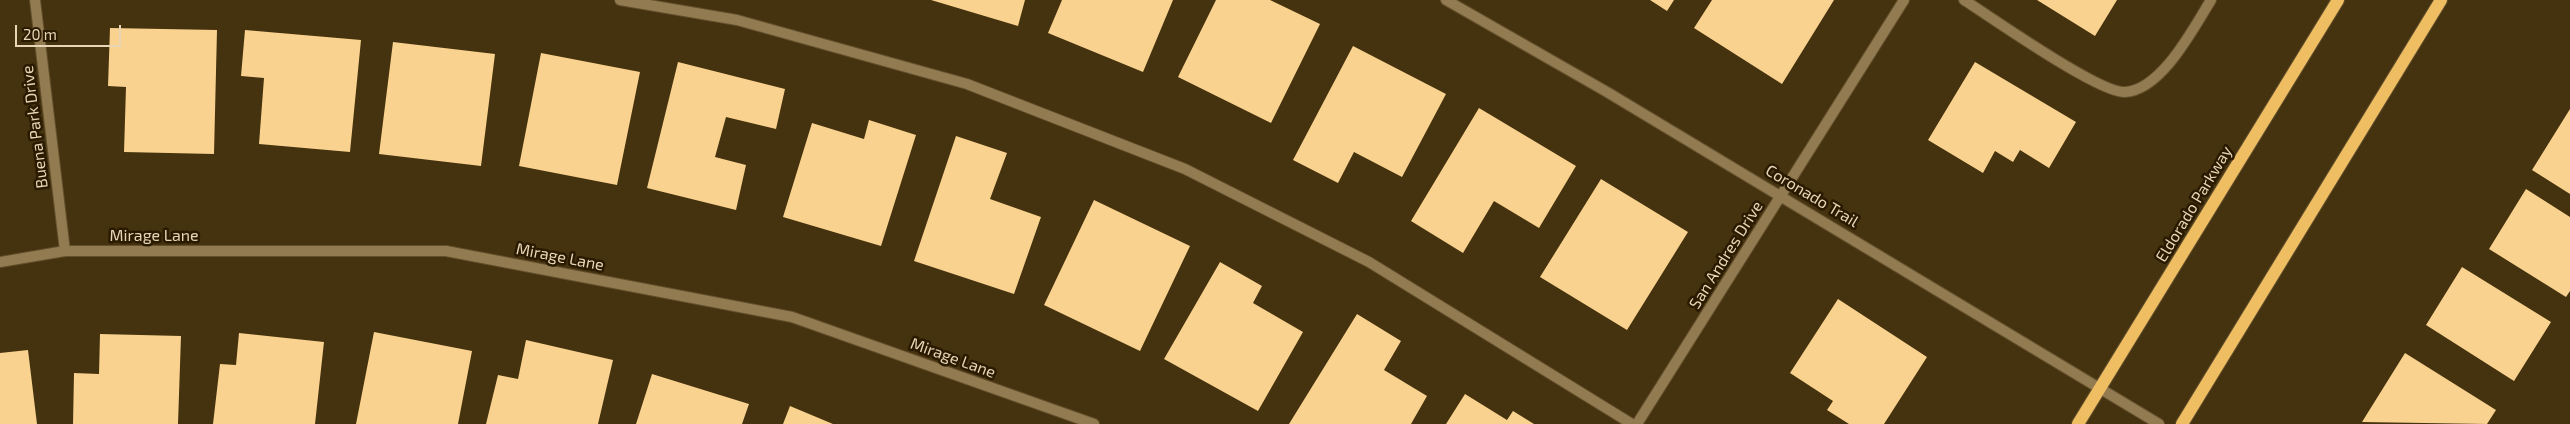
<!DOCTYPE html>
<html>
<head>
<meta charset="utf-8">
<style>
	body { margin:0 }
	#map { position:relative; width:2570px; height:424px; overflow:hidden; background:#45320e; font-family:"Exo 2",sans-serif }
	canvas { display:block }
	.scale { position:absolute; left:15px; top:25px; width:106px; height:22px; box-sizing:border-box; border:2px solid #e8d5b5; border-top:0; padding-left:6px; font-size:15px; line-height:18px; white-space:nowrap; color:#e8d5b5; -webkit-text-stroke:4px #291a00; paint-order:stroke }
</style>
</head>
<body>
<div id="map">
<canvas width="2570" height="424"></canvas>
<div class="scale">20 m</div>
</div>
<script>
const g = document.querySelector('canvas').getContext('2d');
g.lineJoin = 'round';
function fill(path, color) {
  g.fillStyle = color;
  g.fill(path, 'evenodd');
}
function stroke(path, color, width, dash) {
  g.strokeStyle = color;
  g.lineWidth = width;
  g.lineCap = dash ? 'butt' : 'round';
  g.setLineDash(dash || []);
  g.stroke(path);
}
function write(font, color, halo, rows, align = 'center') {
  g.font = font + ' "Exo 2",sans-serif';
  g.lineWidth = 5;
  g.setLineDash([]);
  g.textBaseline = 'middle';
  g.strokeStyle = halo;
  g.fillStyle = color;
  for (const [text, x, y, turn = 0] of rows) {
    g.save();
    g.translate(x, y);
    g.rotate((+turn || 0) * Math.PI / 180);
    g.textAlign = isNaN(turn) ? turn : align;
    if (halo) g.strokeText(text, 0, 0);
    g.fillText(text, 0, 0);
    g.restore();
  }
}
const building = new Path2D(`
	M931,0H1025L1018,26Z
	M1062,0H1173L1143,72L1048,33Z
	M1216,0H1270L1320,24L1271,123L1178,77Z
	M1650,0H1674L1667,11Z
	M1712,0H1834L1782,84L1694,28Z
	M2037,0H2117L2095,36Z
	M110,28L217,30L214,154L124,152L126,87L108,86Z
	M245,30L361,40L350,152L259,144L264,78L241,76Z
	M393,42L495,54L481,166L379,154Z
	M1353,46L1446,94L1402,177L1354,152L1338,183L1293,160Z
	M541,53L640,72L617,185L519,166Z
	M678,62L785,89L776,129L726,117L715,157L746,165L736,210L647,188Z
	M1975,62L2076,122L2049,168L2020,150L2013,162L1995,151L1983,173L1928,140Z
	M1479,108L1576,166L1539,228L1494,201L1463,253L1411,221Z
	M2570,109V194L2532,170Z
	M869,120L916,135L881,246L783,217L812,123L864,139Z
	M956,136L1007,153L990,199L1041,217L1014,294L914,261Z
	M1601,179L1688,232L1627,330L1540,277Z
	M2526,189L2570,217V291L2566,297L2489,249Z
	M1094,200L1190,246L1140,351L1044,305Z
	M1220,262L1262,286L1253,303L1303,332L1258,411L1164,359Z
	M2462,267L2551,322L2514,381L2426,325Z
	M1838,299L1927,357L1884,424H1849L1827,410L1833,401L1790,373Z
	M1357,314L1401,341L1384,370L1427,396L1411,424H1289Z
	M374,332L472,351L458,424H356Z
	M239,333L324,342L315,424H213L220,364L236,365Z
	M100,334L181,336L178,424H73L74,373L99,374Z
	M526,340L613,360L598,424H486L498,375L518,379Z
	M28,350L37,424H0V353Z
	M2405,353L2496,410L2487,424L2362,422Z
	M652,374L749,404L742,424H636Z
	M1465,394L1507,420L1513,411L1534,424H1446Z
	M790,406L833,424H783Z`);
const lane = new Path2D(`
	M620,0L737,20L967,84L1185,169L1369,262L1632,424
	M1964,0C1991,17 2100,94 2125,92C2162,90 2194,27 2211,0`);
const street = new Path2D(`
	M35,0L65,251
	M1446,0L1607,92L2159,424
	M0,262L65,251H446L792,317L1094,424
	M1637,424L1904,0`);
const primary = new Path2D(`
	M2078,424L2338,0
	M2182,424L2441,0`);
const streetNames = [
	["Buena Park Drive",35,127,-97],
	["Coronado Trail",1812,196,31],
	["Eldorado Parkway",2194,204,-59],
	["Mirage Lane",154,236],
	["San Andres Drive",1726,255,-58],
	["Mirage Lane",560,257,11],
	["Mirage Lane",953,358,20]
];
fill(building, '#f9d28f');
stroke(lane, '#624f2c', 12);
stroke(street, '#624f2c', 12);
stroke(primary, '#624f2c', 14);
stroke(lane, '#927a51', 10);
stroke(street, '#927a51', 10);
stroke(primary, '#efbd62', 12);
write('16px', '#e8d5b5', '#291a00', streetNames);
</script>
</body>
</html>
